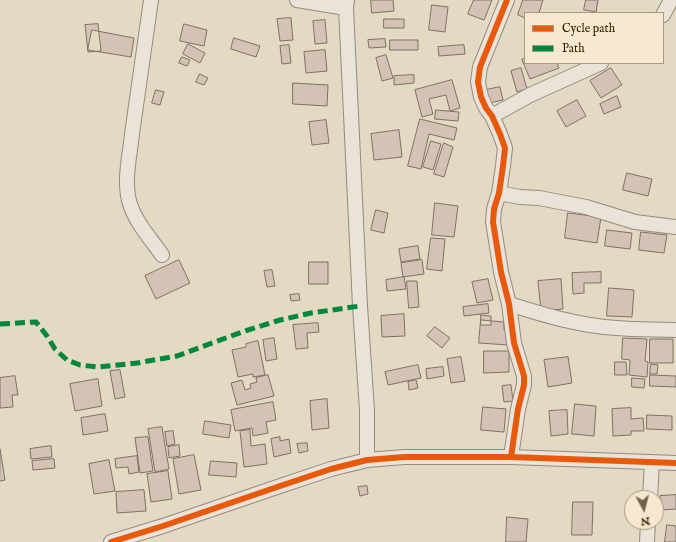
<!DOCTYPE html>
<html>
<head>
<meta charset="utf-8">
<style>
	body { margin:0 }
	#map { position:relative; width:676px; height:542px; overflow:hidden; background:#e4d9c3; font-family:"IM FELL English",serif }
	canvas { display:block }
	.legend { position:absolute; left:524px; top:12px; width:140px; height:52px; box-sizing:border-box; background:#f7e9d0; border:1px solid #a9997f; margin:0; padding:5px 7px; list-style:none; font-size:12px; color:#342105 }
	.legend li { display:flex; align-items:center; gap:8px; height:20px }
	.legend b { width:20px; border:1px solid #a9997f }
	.north { position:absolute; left:624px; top:490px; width:40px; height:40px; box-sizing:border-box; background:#f7e9d0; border:1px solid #a9997f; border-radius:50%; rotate:173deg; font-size:11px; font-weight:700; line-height:16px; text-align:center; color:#342105 }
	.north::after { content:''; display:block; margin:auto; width:14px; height:18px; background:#726148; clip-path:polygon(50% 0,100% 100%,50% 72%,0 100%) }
</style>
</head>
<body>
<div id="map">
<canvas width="676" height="542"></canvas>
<ul class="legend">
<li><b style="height:5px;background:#e8590c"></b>Cycle path</li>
<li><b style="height:5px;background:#00873e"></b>Path</li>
</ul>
<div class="north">N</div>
</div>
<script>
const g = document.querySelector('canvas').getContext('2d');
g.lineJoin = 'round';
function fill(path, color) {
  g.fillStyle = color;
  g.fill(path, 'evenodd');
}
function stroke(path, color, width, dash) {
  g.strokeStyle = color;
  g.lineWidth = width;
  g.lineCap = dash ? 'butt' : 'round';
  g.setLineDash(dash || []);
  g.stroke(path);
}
const building = new Path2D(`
	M371,0H393L394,11L372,13Z
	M474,0H492L484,20L468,14Z
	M523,0H543L539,13H525V18L518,15Z
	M586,0H598L596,12L584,10Z
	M432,5L448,7L445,32L429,30Z
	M291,18L293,40L280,41L277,19Z
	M384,19H404V28H384Z
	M325,20L327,43L315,44L313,21Z
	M98,24L101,51L88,52L85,25Z
	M184,24L207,30L204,46L180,41Z
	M92,30L134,38L131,57L88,50Z
	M234,38L260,46L256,57L231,49Z
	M385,39L386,47L369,48L368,40Z
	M390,40H418V50H390Z
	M188,44L205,53L200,63L183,54Z
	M289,45L291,63L282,64L280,46Z
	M464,45L465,54L439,56L438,47Z
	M325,50L327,71L306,73L304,52Z
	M386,55L393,78L382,81L376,58Z
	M182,57L190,60L187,66L179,63Z
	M525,58V63H557L559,68L530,79L522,60Z
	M521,68L527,89L517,92L511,71Z
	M611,68L622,85L601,98L590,81Z
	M200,74L208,78L204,85L196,82Z
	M414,75V83L394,85V76Z
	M452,80L460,108L450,111L446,95L429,99L433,114L422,117L415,90Z
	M293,83L328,85L327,106L293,104Z
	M500,87L503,100L489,103L486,90Z
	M156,90L164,92L160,105L152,103Z
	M617,96L621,107L604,114L600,104Z
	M577,100L586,116L566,127L557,111Z
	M436,110L459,112L458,121L435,119Z
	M420,119L457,128L454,140L429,134L421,169L408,166Z
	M326,120L329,143L312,145L309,122Z
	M399,130L402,157L374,160L371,134Z
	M431,141L441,144L433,170L423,167Z
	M444,143L453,147L444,177L434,174Z
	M627,173L652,179L648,196L623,190Z
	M435,203L458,206L454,237L432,235Z
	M376,210L388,213L384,233L371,230Z
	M568,213L601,217L597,243L565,238Z
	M607,230L632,233L630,249L605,246Z
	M641,232L667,235L664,253L639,250Z
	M431,238L445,239L442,271L427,269Z
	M418,246L420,259L401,262L399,249Z
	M179,260L190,283L156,299L145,276Z
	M422,260L424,274L403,277L401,263Z
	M309,262H328V284H309Z
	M272,270L275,286L267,287L264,271Z
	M601,272V283H584V293L573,294L572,273Z
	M404,277L406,289L387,291L386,280Z
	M488,279L493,300L477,303L472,282Z
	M561,279L563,309L541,311L538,281Z
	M407,281H417L419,307L409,308Z
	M609,288L634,290L632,317L607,316Z
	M299,294L300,300L291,301L290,295Z
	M488,304L489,313L464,316L463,307Z
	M404,314L405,336L382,337L381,316Z
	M481,315L491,316V325H481Z
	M481,320L504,322V330L509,331L508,345L479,343Z
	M318,323L319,332L307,333L308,348L296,349L293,325Z
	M435,327L450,338L442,348L427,336Z
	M274,338L277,359L266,361L263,340Z
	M623,338L647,339L645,361L648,362L647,377L629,375L630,360L622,359Z
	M650,339H673V363H650Z
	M258,341L265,375L253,377V374L238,377L232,350L246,347V344Z
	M484,351H509V372L484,373Z
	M461,357L465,381L451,383L447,359Z
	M568,357L572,383L548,387L544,360Z
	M615,362H626L627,375H615Z
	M651,364L658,365L657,374H650Z
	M418,365L421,378L388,385L385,372Z
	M443,367L444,376L427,379L426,369Z
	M120,370L125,397L115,399L110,371Z
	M268,375L274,396L237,405L231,383L242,380L245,390L251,388L250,384L257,382L256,378Z
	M650,375L676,376V387L650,386Z
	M15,376L18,395H12L13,407L0,408V378Z
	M632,378L645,379L644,388L632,387Z
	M98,379L102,406L75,411L70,384Z
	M416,380L418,388L409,390L408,382Z
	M511,385L513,401L504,402L502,386Z
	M327,399L329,428L312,430L310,401Z
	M273,402L276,420L266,422L268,433L253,436L252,428L235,431L231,410Z
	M575,404L596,406L594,436L572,434Z
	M483,407L506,409L504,432L481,430Z
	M631,408V419L643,418L644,431H631V435L613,436L612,409Z
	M567,410L568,434L551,436L549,411Z
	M105,414L108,431L83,435L81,418Z
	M647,415L672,416V430L647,429Z
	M205,421L231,425L229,438L203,434Z
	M162,427L169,469L155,472L148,429Z
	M250,430L251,446L265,444L267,464L244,467L240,431Z
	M173,431L175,444L167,446L165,432Z
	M148,437L153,471L140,473L135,438Z
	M280,437V441L289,439L291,453L274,457L271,439Z
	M307,443L308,451L299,453L297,444Z
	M179,445L180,456L169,458L168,447Z
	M51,446L52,457L31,459L30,449Z
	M0,449L5,480L0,481Z
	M194,455L201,490L179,494L173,459Z
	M137,456L139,472L129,474L128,467L116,468L115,459Z
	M54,459L55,468L33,470L32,461Z
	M109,460L115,491L94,494L89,464Z
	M211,461L237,463L236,477L209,475Z
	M168,471L172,499L151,502L147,474Z
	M367,486L368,494L360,496L358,487Z
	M144,490L146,511L117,513L116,492Z
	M676,495V509L661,510L660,496Z
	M573,502H593L592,535H572Z
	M507,517L528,519L526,542H506Z
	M667,525L676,526V542H665Z`);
const street = new Path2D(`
	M151,0C145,45 138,89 132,134C130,155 123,182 130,204C136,223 151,239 162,255
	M297,0L346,8
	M347,0L346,8L360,306L367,410V460
	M507,0L480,67L478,82L481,97L486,108L492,116L500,134L505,148L503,166L499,193L494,209L493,222L501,272L509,304L514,343L524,376V385L518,409L511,457
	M663,15L671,0
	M492,116L530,95L601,63
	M499,193L520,197L539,198L586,207L635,222L676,227
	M509,304C544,315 580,326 617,328C637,330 656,329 676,330
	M650,498L652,462
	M111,542L163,526L283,485L331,469L367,460L404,457H511L676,463
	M647,542L648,522`);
const quiet = new Path2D(`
	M0,324L36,322L47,336L55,349L67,360L80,365L98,367L137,363L177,356L242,332L280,320L311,313L360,306`);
const cycleway = new Path2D(`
	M507,0L480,67L478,82L481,97L486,108L492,116L500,134L505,148L503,166L499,193L494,209L493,222L501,272L509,304L514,343L524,376V385L518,409L511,457
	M111,542L163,526L283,485L331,469L367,460L404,457H511L676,463`);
fill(building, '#d4c2b5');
stroke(building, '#7b7263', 1);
stroke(street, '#948b7c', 16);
stroke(street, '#e9e3d9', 14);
stroke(quiet, '#00873e', 5, [10, 5]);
stroke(cycleway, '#e8590c', 6);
</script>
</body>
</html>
